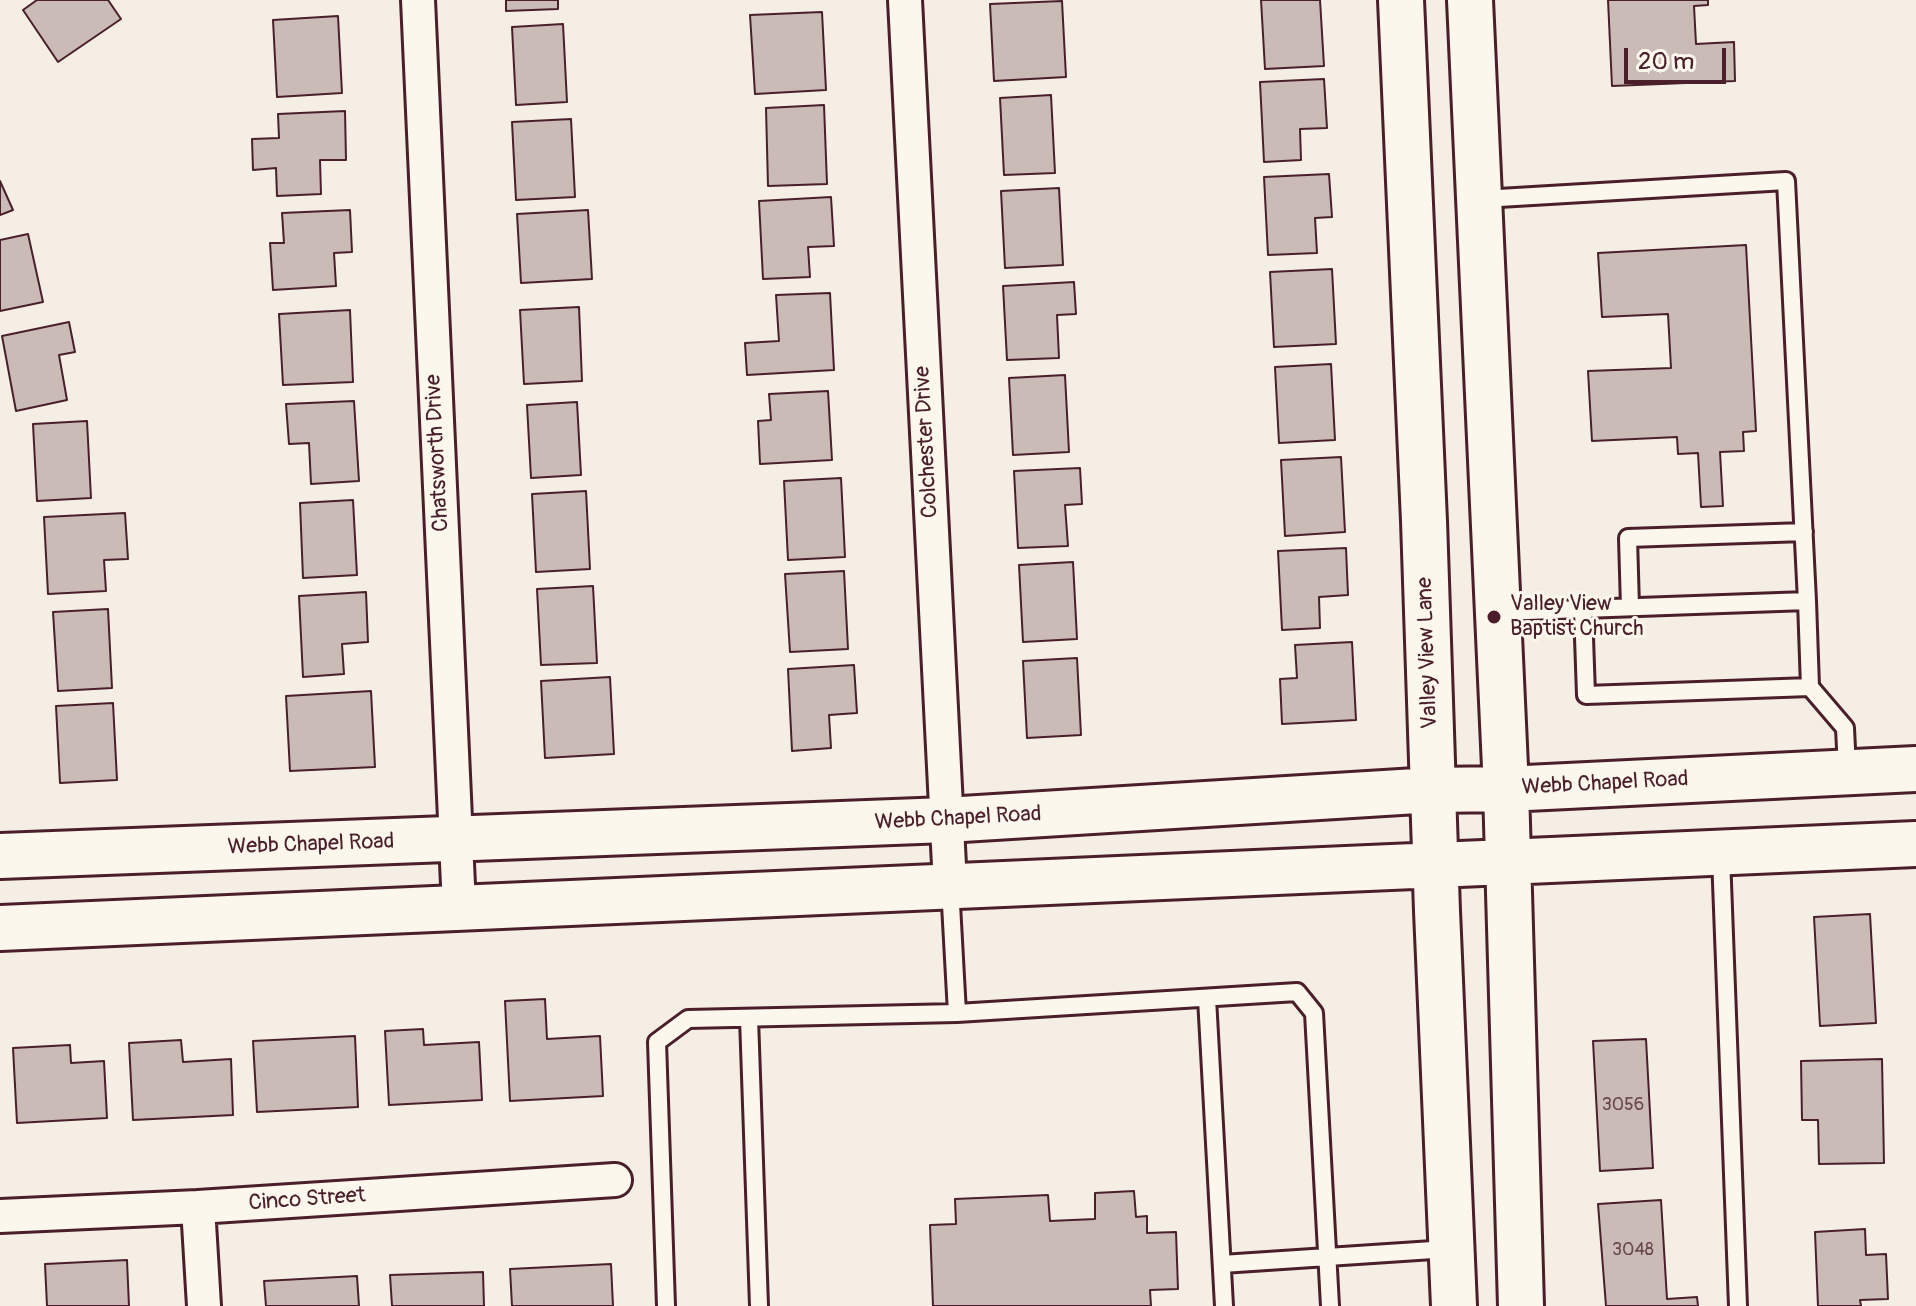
<!DOCTYPE html>
<html>
<head>
<meta charset="utf-8">
<style>
	body { margin:0 }
	#map { position:relative; width:1916px; height:1306px; overflow:hidden; background:#f4eee4; font-family:Pangolin,sans-serif }
	canvas { display:block }
	.scale { position:absolute; left:1624px; top:48px; width:102px; height:36px; box-sizing:border-box; border:4px solid #4a1f2b; border-top:0; padding-left:10px; font-size:24px; line-height:28px; white-space:nowrap; color:#4a1f2b; -webkit-text-stroke:6px #fbf7ec; paint-order:stroke }
</style>
</head>
<body>
<div id="map">
<canvas width="1916" height="1306"></canvas>
<div class="scale">20 m</div>
</div>
<script>
const g = document.querySelector('canvas').getContext('2d');
g.lineJoin = 'round';
function fill(path, color) {
  g.fillStyle = color;
  g.fill(path, 'evenodd');
}
function stroke(path, color, width, dash) {
  g.strokeStyle = color;
  g.lineWidth = width;
  g.lineCap = dash ? 'butt' : 'round';
  g.setLineDash(dash || []);
  g.stroke(path);
}
function write(font, color, halo, rows, align = 'center') {
  g.font = font + ' Pangolin,sans-serif';
  g.lineWidth = 6;
  g.setLineDash([]);
  g.textBaseline = 'middle';
  g.strokeStyle = halo;
  g.fillStyle = color;
  for (const [text, x, y, turn = 0] of rows) {
    g.save();
    g.translate(x, y);
    g.rotate((+turn || 0) * Math.PI / 180);
    g.textAlign = isNaN(turn) ? turn : align;
    if (halo) g.strokeText(text, 0, 0);
    g.fillText(text, 0, 0);
    g.restore();
  }
}
const building = new Path2D(`
	M37,0H108L121,19L58,62L23,10Z
	M506,0H558V9L506,11Z
	M1261,0H1320L1324,66L1265,69Z
	M1608,0H1708V5L1694,6L1696,44L1734,42L1735,81L1612,86Z
	M1062,1L1066,77L994,81L990,4Z
	M822,12L826,90L755,94L750,15Z
	M338,16L342,93L277,97L273,20Z
	M563,24L567,102L516,105L512,27Z
	M1324,79L1327,128L1300,129L1301,160L1264,162L1260,82Z
	M1051,95L1055,173L1004,175L1000,98Z
	M824,105L827,184L768,186L766,108Z
	M345,111L346,160H320L321,194L277,196L276,168L253,170L252,139L279,138L278,114Z
	M571,119L575,197L516,200L512,122Z
	M1329,174L1332,217L1315,218L1317,253L1268,255L1264,177Z
	M0,181L13,210L0,215Z
	M1059,188L1063,265L1005,268L1001,191Z
	M831,197L834,246L808,247L810,277L763,279L759,201Z
	M350,210L352,252L334,253L336,286L273,290L270,243H284L282,213Z
	M588,210L592,279L521,283L517,214Z
	M28,234L43,302L0,311V240Z
	M1746,245L1756,431L1743,432L1744,451L1720,452L1723,506L1701,507L1698,453L1678,454L1677,437L1592,441L1588,371L1671,368L1668,314L1602,317L1598,253Z
	M1332,269L1336,344L1274,347L1270,272Z
	M1074,282L1076,314L1057,315L1059,358L1007,360L1003,286Z
	M830,293L834,370L747,375L745,343L779,341L776,295Z
	M579,307L582,381L524,384L520,310Z
	M350,310L353,382L283,385L279,314Z
	M69,322L75,352L59,355L67,400L16,411L2,336Z
	M1331,364L1335,440L1279,443L1275,367Z
	M1065,375L1069,452L1013,455L1009,378Z
	M828,391L832,460L760,464L758,421L771,420L769,394Z
	M354,401L359,481L311,484L309,443L289,444L286,404Z
	M577,402L581,475L531,478L527,405Z
	M87,421L91,498L37,501L33,424Z
	M1341,457L1345,532L1285,536L1281,460Z
	M1080,468L1082,504L1065,505L1068,546L1018,548L1014,471Z
	M841,478L845,557L788,560L784,481Z
	M586,491L590,569L536,572L532,494Z
	M353,500L357,575L303,578L300,503Z
	M125,513L128,559L104,560L106,591L48,594L44,517Z
	M1346,548L1348,595L1319,597L1320,628L1282,630L1278,551Z
	M1073,562L1077,639L1023,642L1019,565Z
	M844,571L848,649L790,652L785,574Z
	M593,586L597,663L541,665L537,589Z
	M366,592L368,642L342,644L344,674L303,677L299,596Z
	M108,609L112,688L58,691L53,612Z
	M1352,642L1356,720L1282,724L1280,679L1297,678L1295,645Z
	M1077,658L1081,735L1027,738L1023,661Z
	M854,665L857,713L829,715L831,748L792,751L788,669Z
	M610,677L614,754L545,758L541,681Z
	M371,691L375,767L290,771L286,696Z
	M113,703L117,780L60,783L56,706Z
	M1870,914L1876,1023L1820,1026L1814,917Z
	M545,999L547,1039L600,1036L603,1096L510,1101L505,1001Z
	M423,1029L424,1045L479,1042L482,1100L389,1105L385,1031Z
	M355,1036L358,1107L257,1112L253,1041Z
	M1646,1039L1653,1168L1600,1171L1593,1041Z
	M181,1040L183,1062L231,1059L233,1115L133,1120L129,1043Z
	M70,1045L71,1063L104,1061L107,1118L17,1123L13,1048Z
	M1882,1059L1884,1163L1819,1164L1818,1120H1802L1801,1061Z
	M1134,1191L1136,1217L1147,1216V1233L1176,1232L1178,1289L1150,1290L1151,1306H933L930,1225L956,1224L955,1199L1048,1195L1050,1221L1095,1219V1193Z
	M1661,1200L1667,1299L1697,1297L1698,1306H1606L1598,1204Z
	M1865,1229L1866,1255L1886,1254L1888,1299L1860,1300L1861,1306H1818L1815,1232Z
	M127,1260L129,1306H47L45,1264Z
	M611,1264L613,1306H512L510,1269Z
	M483,1272L484,1306H392L390,1275Z
	M357,1276L359,1306H266L264,1281Z`);
const service = new Path2D(`
	M1482,199L1786,181L1807,601L1499,612
	M1630,607L1628,538L1804,532
	M1583,609L1586,695L1810,687L1807,601
	M1810,687L1845,728L1847,769
	M1721,856L1738,1306
	M950,886L957,1013L1297,992L1314,1013L1330,1306
	M1207,998L1224,1306
	M749,1018L759,1306
	M1222,1264L1448,1249
	M666,1306L657,1042L688,1019L957,1013`);
const minor = new Path2D(`
	M418,0L459,907
	M905,0L950,885
	M198,1207L204,1306
	M0,1216L198,1207L615,1180`);
const secondary = new Path2D(`
	M1401,0L1424,521L1437,911L1454,1306
	M1470,0L1506,789L1521,1306
	M0,856L946,820L1433,790L1506,789L1916,769
	M0,928L1916,844`);
const markers = [
	[1494,617,8,"#4a1f2b"]
];
const numberNames = [
	["3056",1623,1105],
	["3048",1633,1250]
];
const streetNames = [
	["Colchester Drive",927,442,-93],
	["Chatsworth Drive",438,453,-93],
	["Valley View Lane",1428,653,-92],
	["Webb Chapel Road",1605,784,-3],
	["Webb Chapel Road",958,819,-3],
	["Webb Chapel Road",311,845,-2],
	["Cinco Street",307,1200,-4]
];
const poiNames = [
	["Valley View",1510,604],
	["Baptist Church",1510,629]
];
fill(building, '#cabbb6');
stroke(building, '#4a1f2b', 2);
stroke(service, '#4a1f2b', 22);
stroke(minor, '#4a1f2b', 38);
stroke(secondary, '#4a1f2b', 50);
stroke(service, '#fbf7ec', 16);
stroke(minor, '#fbf7ec', 32);
stroke(secondary, '#fbf7ec', 44);
for (const [x, y, r, color] of markers) {
  const dot = new Path2D();
  dot.arc(x, y, r, 0, 2 * Math.PI);
  g.fillStyle = color;
  g.fill(dot);
  stroke(dot, '#fbf7ec', 3);
}
write('18px', '#6a464e', null, numberNames);
write('22px', '#4a1f2b', '#fbf7ec', streetNames);
write('22px', '#4a1f2b', '#fbf7ec', poiNames, 'left');
</script>
</body>
</html>
